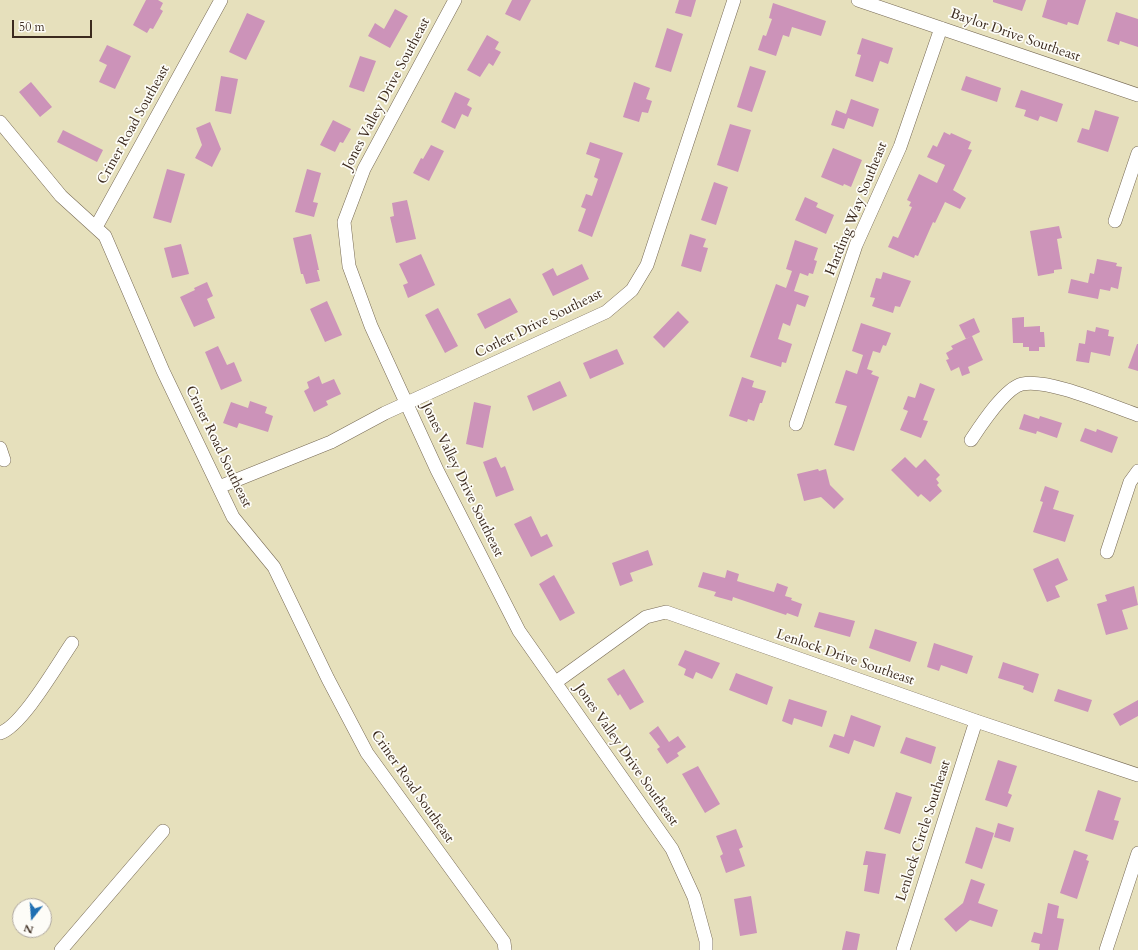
<!DOCTYPE html>
<html>
<head>
<meta charset="utf-8">
<style>
	body { margin:0 }
	#map { position:relative; width:1138px; height:950px; overflow:hidden; background:#e6e0bc; font-family:Cardo,serif }
	canvas { display:block }
	.north { position:absolute; left:12px; top:898px; width:40px; height:40px; box-sizing:border-box; background:#fdfcf7; border:1px solid #afa8a0; border-radius:50%; rotate:197deg; font-size:11px; font-weight:700; line-height:16px; text-align:center; color:#3b2a1e }
	.north::after { content:''; display:block; margin:auto; width:14px; height:18px; background:#1f6fb2; clip-path:polygon(50% 0,100% 100%,50% 72%,0 100%) }
	.scale { position:absolute; left:12px; top:20px; width:80px; height:18px; box-sizing:border-box; border:2px solid #3b2a1e; border-top:0; padding-left:5px; font-size:12px; line-height:14px; white-space:nowrap; color:#3b2a1e; -webkit-text-stroke:3px #fdfcf7; paint-order:stroke }
</style>
</head>
<body>
<div id="map">
<canvas width="1138" height="950"></canvas>
<div class="north">N</div>
<div class="scale">50 m</div>
</div>
<script>
const g = document.querySelector('canvas').getContext('2d');
g.lineJoin = 'round';
function fill(path, color) {
  g.fillStyle = color;
  g.fill(path, 'evenodd');
}
function stroke(path, color, width, dash) {
  g.strokeStyle = color;
  g.lineWidth = width;
  g.lineCap = dash ? 'butt' : 'round';
  g.setLineDash(dash || []);
  g.stroke(path);
}
function write(font, color, halo, rows, align = 'center') {
  g.font = font + ' Cardo,serif';
  g.lineWidth = 3.5;
  g.setLineDash([]);
  g.textBaseline = 'middle';
  g.strokeStyle = halo;
  g.fillStyle = color;
  for (const [text, x, y, turn = 0] of rows) {
    g.save();
    g.translate(x, y);
    g.rotate((+turn || 0) * Math.PI / 180);
    g.textAlign = isNaN(turn) ? turn : align;
    if (halo) g.strokeText(text, 0, 0);
    g.fillText(text, 0, 0);
    g.restore();
  }
}
const building = new Path2D(`
	M146,0H158L163,3L160,9L163,11L153,29L150,28L147,33L133,25Z
	M512,0H531L520,21L505,14Z
	M679,0H696L691,17L675,13Z
	M993,0H1026L1022,11L993,2Z
	M1047,0H1086L1078,25L1068,22L1067,25L1042,17Z
	M773,3L826,21L821,36L792,27L789,37L783,35L776,56L758,50L763,35L766,36L772,19L769,18Z
	M395,9L408,16L390,48L368,36L375,23L384,29Z
	M1116,12L1138,19V47L1120,41L1119,45L1107,41Z
	M247,13L265,21L246,60L229,52Z
	M667,28L683,34L671,72L655,67Z
	M487,35L499,42L495,49L501,52L493,66L489,63L480,77L467,70Z
	M862,38L893,48L888,64L880,61L873,82L855,76L861,55L857,54Z
	M107,45L131,56L115,89L99,82L107,65L99,61Z
	M360,56L376,61L364,92L349,87Z
	M750,66L766,71L752,112L737,107Z
	M221,76L238,79L231,114L215,111Z
	M966,76L1001,88L997,102L961,90Z
	M31,82L52,107L40,117L19,92Z
	M634,82L650,88L646,99L652,101L648,113L642,112L639,122L623,117Z
	M1021,90L1063,104L1057,122L1040,116L1038,121L1024,116L1026,110L1015,107Z
	M455,92L470,99L467,105L472,108L468,117L462,114L455,129L441,122Z
	M851,99L879,109L873,127L848,118L844,129L831,125L836,110L846,114Z
	M1095,110L1119,117L1108,152L1077,142L1082,128L1089,130Z
	M333,120L351,129L343,143L340,142L335,152L320,145Z
	M210,122L221,149L212,167L195,158L202,145L196,128Z
	M730,124L751,130L738,172L717,165Z
	M63,130L103,150L97,162L57,142Z
	M944,132L950,135L951,133L971,142L968,149L972,150L953,190L966,198L960,209L945,202L935,223L933,222L918,256L915,255L914,258L888,247L893,236L898,238L912,207L909,206L911,202L907,200L919,174L937,183L945,165L927,157L933,145L937,147Z
	M590,142L623,153L592,237L578,231L586,209L581,207L586,194L592,196L598,179L594,177L600,159L586,154Z
	M431,145L444,151L429,181L413,173L421,158L423,159Z
	M833,148L862,160L851,187L844,184L843,186L821,177Z
	M167,169L185,174L171,223L153,218Z
	M307,169L321,173L313,202L318,203L314,217L295,212Z
	M714,182L728,187L716,225L701,220Z
	M805,197L818,203L816,207L834,215L826,234L795,220Z
	M407,200L416,239L396,243L390,217L394,216L392,203Z
	M1059,226L1062,238L1057,239L1062,269L1054,270V273L1038,276L1030,231Z
	M311,234L319,270H317L320,281L306,284L303,274H301L293,238Z
	M690,234L706,239L703,247L708,248L701,272L681,266Z
	M795,240L818,248L814,260L817,261L813,274L809,273L808,276L800,273L794,291L809,296L805,307L797,304L790,326L783,323L778,339L792,344L786,363L782,362L781,367L750,357L776,284L786,288L792,271L786,269Z
	M181,244L189,274L172,278L164,248Z
	M421,254L435,285L408,298L403,285L408,283L399,264Z
	M1097,259L1117,263L1116,266L1122,267L1118,289L1111,287L1110,291L1100,289L1098,299L1068,293L1071,279L1088,283L1090,273L1094,274Z
	M582,264L589,279L553,296L542,274L553,268L557,276Z
	M883,272L911,281L900,307L895,306L893,313L872,306L875,298L870,297L876,278L881,279Z
	M207,282L213,296L207,299L215,318L194,327L180,297L195,290L194,288Z
	M510,298L518,312L485,329L477,314Z
	M327,301L342,335L325,342L310,309Z
	M438,308L458,346L445,353L425,315Z
	M678,311L689,322L664,348L653,337Z
	M1024,317V327L1040,326V332H1044L1045,347H1039V351H1029V347H1023V343H1013L1012,318Z
	M974,318L980,332L966,339L959,325Z
	M861,323L891,333L886,346L883,345L880,353L873,351L867,369L873,371L871,374L879,377L854,451L834,445L847,406L835,403L846,370L857,374L863,355L852,351Z
	M1096,327L1109,330L1108,336L1114,337L1110,356L1091,352L1089,363L1076,361L1079,343L1085,344L1087,330L1095,332Z
	M972,336L983,360L968,367L970,373L962,376L959,367L951,371L946,360L949,359L946,353L953,349L951,346Z
	M1137,344H1138V371L1128,368Z
	M218,346L227,365L234,362L242,381L221,390L205,352Z
	M617,349L624,364L590,379L583,363Z
	M319,376L322,384L334,379L341,394L326,401L328,405L314,412L304,391L309,388L307,382Z
	M742,377L754,381L752,387L766,391L762,403H760L754,421L748,419L747,422L729,416Z
	M560,381L567,396L533,411L527,396Z
	M920,383L935,389L923,420L928,421L921,438L900,430L908,411L903,409L908,396L915,398Z
	M250,401L267,407L265,413L273,416L268,432L239,423L237,428L223,423L231,402L248,408Z
	M474,402L491,406L483,448L466,444Z
	M1024,414L1039,419L1040,416L1062,423L1057,438L1037,431L1036,434L1019,429Z
	M1085,428L1096,432L1097,429L1118,437L1112,453L1080,441Z
	M496,457L501,468L505,466L514,490L496,497L483,462Z
	M905,457L916,468L925,459L940,475L936,479L939,483L937,485L942,491L930,502L921,494L918,497L891,470Z
	M818,469L819,471L826,469L830,485L844,499L834,509L821,497L804,501L797,474Z
	M1045,486L1059,491L1053,509L1074,515L1065,542L1033,532L1043,502L1040,501Z
	M531,516L541,537L547,534L553,546L531,557L514,524Z
	M648,550L653,565L630,573L633,581L620,586L612,563Z
	M1058,558L1068,580L1055,586L1060,597L1047,602L1033,569Z
	M727,570L739,574L737,581L774,592L777,583L788,587L785,596L792,598L791,600L802,604L798,617L787,613L786,615L733,597L732,601L714,596L716,592L698,587L703,572L725,578Z
	M554,575L575,613L560,621L539,584Z
	M1134,586L1138,605L1122,610L1128,629L1106,635L1097,604L1107,601L1105,595Z
	M819,612L855,621L850,637L814,627Z
	M875,629L917,642L910,662L869,648Z
	M934,643L973,656L967,674L941,665L939,671L927,667Z
	M685,650L720,663L712,679L696,672L693,679L684,675L686,669L678,665Z
	M1003,662L1039,674L1033,693L1023,689L1024,686L998,678Z
	M624,669L644,702L630,710L620,694L618,696L607,679Z
	M736,673L773,687L767,705L729,690Z
	M1058,689L1092,700L1088,712L1054,701Z
	M789,699L827,711L822,727L794,718L792,725L782,721Z
	M1138,700V716L1120,726L1113,714Z
	M851,715L881,726L874,747L854,740L849,754L829,747L834,734L844,737Z
	M658,726L669,742L678,736L686,747L677,753L679,756L667,764L657,749L660,747L649,733Z
	M906,737L936,747L931,764L900,753Z
	M998,760L1017,766L1008,793L1012,795L1007,807L985,800Z
	M698,766L720,804L705,813L682,774Z
	M1098,790L1121,798L1114,820L1119,821L1113,840L1085,831Z
	M896,792L912,797L900,834L884,829Z
	M998,823L1014,828L1010,842L994,837Z
	M976,827L994,833L982,869L965,863Z
	M736,829L743,847L739,849L745,866L726,873L720,856L723,854L716,836Z
	M1074,850L1088,855L1086,860L1089,861L1077,899L1060,893Z
	M866,851L886,854L879,894L864,891L868,865H863Z
	M971,879L985,884L978,903L998,910L992,927L970,920L956,932L944,919L963,903Z
	M751,896L757,933L740,936L734,899Z
	M1048,903L1059,906L1057,918L1064,919L1058,950H1039L1040,944L1031,942L1034,932L1042,934Z
	M846,931L860,934L857,950H842Z`);
const street = new Path2D(`
	M455,0L364,169L344,222L349,266L371,326L437,470L519,631L672,849L694,897L706,941V950
	M858,0L1138,95
	M0,122L61,196L105,236L163,371L233,517L274,567L328,679L367,753L504,942L505,950
	M1115,221L1138,153
	M96,227L221,0
	M796,424L856,245L900,147L941,28
	M971,440C981,425 1005,388 1022,384C1049,378 1111,406 1138,415
	M0,448L4,460
	M219,487L331,442L385,413L606,312L632,290L647,265L734,0
	M1107,552L1130,482L1138,471
	M556,682L646,617L666,612L976,721L1138,775
	M0,733C22,726 57,665 72,643
	M61,950L163,831
	M903,950L976,721
	M1106,950L1138,853`);
const streetNames = [
	["Baylor Drive Southeast",1015,36,19],
	["Jones Valley Drive Southeast",387,94,-62],
	["Criner Road Southeast",134,125,-61],
	["Harding Way Southeast",857,209,-68],
	["Corlett Drive Southeast",539,324,-26],
	["Criner Road Southeast",218,447,64],
	["Jones Valley Drive Southeast",462,480,64],
	["Lenlock Drive Southeast",845,658,19],
	["Jones Valley Drive Southeast",626,755,55],
	["Criner Road Southeast",412,787,55],
	["Lenlock Circle Southeast",924,831,-72]
];
fill(building, '#cc93b9');
stroke(street, '#776a55', 14);
stroke(street, '#fff', 13);
write('14px', '#3b2a1e', '#fdfcf7', streetNames);
</script>
</body>
</html>
